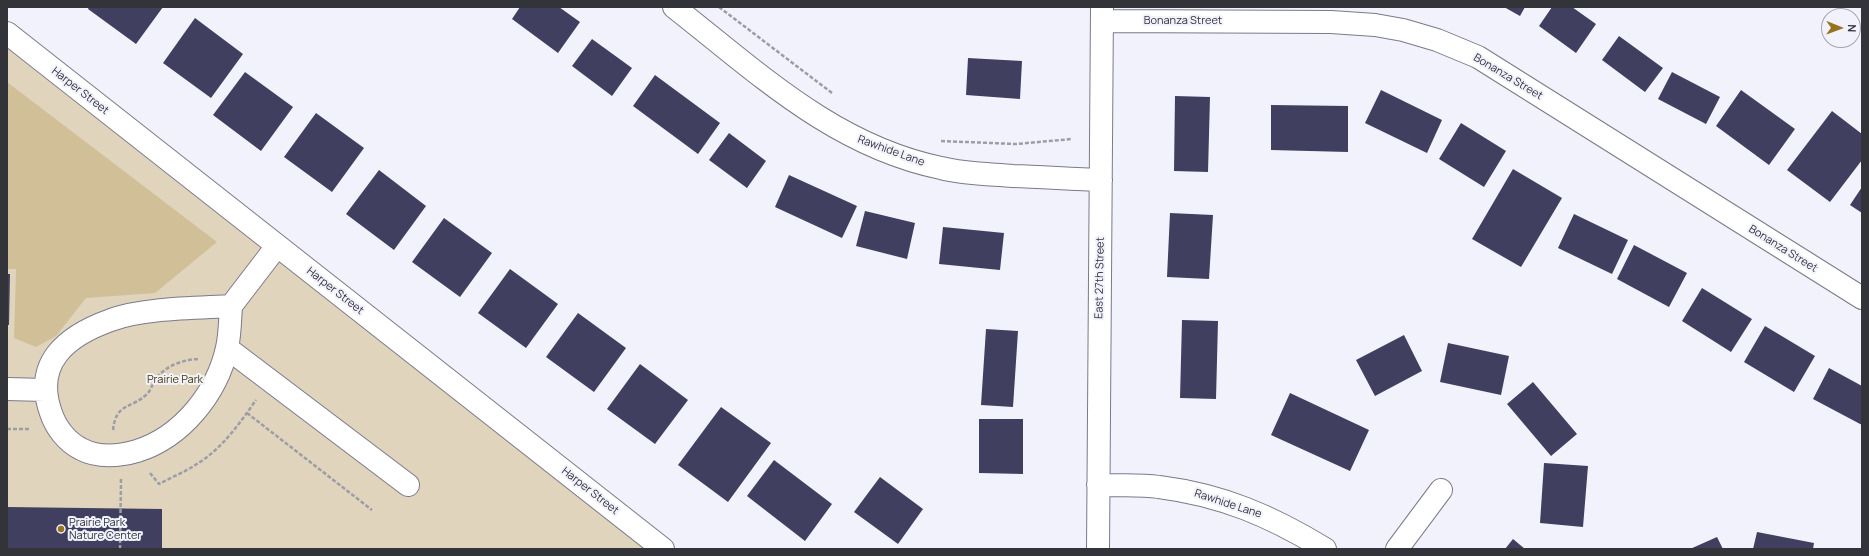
<!DOCTYPE html>
<html>
<head>
<meta charset="utf-8">
<style>
	body { margin:0 }
	#map { position:relative; width:1869px; height:556px; overflow:hidden; background:#f2f2fd; font-family:Manrope,sans-serif }
	canvas { display:block }
	.frame { position:absolute; inset:0; border:8px solid #33333a; pointer-events:none }
	.north { position:absolute; left:1821px; top:8px; width:40px; height:40px; box-sizing:border-box; background:#f2f2fd; border:1px solid #a6a6af; border-radius:50%; rotate:91deg; font-size:11px; font-weight:700; line-height:16px; text-align:center; color:#33333a }
	.north::after { content:''; display:block; margin:auto; width:14px; height:18px; background:#96731c; clip-path:polygon(50% 0,100% 100%,50% 72%,0 100%) }
</style>
</head>
<body>
<div id="map">
<canvas width="1869" height="556"></canvas>
<div class="frame"></div>
<div class="north">N</div>
</div>
<script>
const g = document.querySelector('canvas').getContext('2d');
g.lineJoin = 'round';
function fill(path, color) {
  g.fillStyle = color;
  g.fill(path, 'evenodd');
}
function stroke(path, color, width, dash) {
  g.strokeStyle = color;
  g.lineWidth = width;
  g.lineCap = dash ? 'butt' : 'round';
  g.setLineDash(dash || []);
  g.stroke(path);
}
function write(font, color, halo, rows, align = 'center') {
  g.font = font + ' Manrope,sans-serif';
  g.lineWidth = 4;
  g.setLineDash([]);
  g.textBaseline = 'middle';
  g.strokeStyle = halo;
  g.fillStyle = color;
  for (const [text, x, y, turn = 0] of rows) {
    g.save();
    g.translate(x, y);
    g.rotate((+turn || 0) * Math.PI / 180);
    g.textAlign = isNaN(turn) ? turn : align;
    if (halo) g.strokeText(text, 0, 0);
    g.fillText(text, 0, 0);
    g.restore();
  }
}
const green = new Path2D(`
	M7,33L663,549H7Z`);
const forest = new Path2D(`
	M7,82L217,242L155,293L86,298L56,336L36,347L14,338L16,269H7Z`);
const building = new Path2D(`
	M89,7H163L136,44L88,9Z
	M520,7H559L580,22L558,53L512,19Z
	M1504,7H1525L1520,16Z
	M1552,7H1572L1596,24L1576,53L1539,26Z
	M195,18L243,54L211,98L163,63Z
	M1619,36L1663,68L1645,92L1602,60Z
	M592,39L632,68L612,96L572,66Z
	M968,58L1022,61L1020,99L966,95Z
	M245,72L293,107L261,151L213,115Z
	M1672,72L1720,97L1706,124L1658,99Z
	M655,75L720,123L698,154L633,106Z
	M1381,90L1442,120L1427,153L1365,123Z
	M1741,90L1795,129L1769,165L1716,126Z
	M1175,96L1210,97L1208,172L1174,171Z
	M1271,105L1348,106V152L1271,150Z
	M1832,111L1862,134V160L1830,202L1787,170Z
	M316,113L364,148L332,192L284,157Z
	M1461,123L1506,151L1484,187L1439,159Z
	M729,133L766,161L747,188L709,160Z
	M1513,169L1562,198L1521,267L1472,239Z
	M379,170L426,206L394,250L346,214Z
	M789,175L857,206L842,238L775,207Z
	M1862,187V213L1850,205Z
	M865,211L915,223L907,259L856,246Z
	M1170,213L1213,215L1209,279L1167,277Z
	M1574,214L1628,240L1612,274L1558,248Z
	M444,218L492,253L460,297L412,262Z
	M943,227L1004,233L1000,270L939,264Z
	M1634,245L1687,273L1669,307L1617,279Z
	M510,269L558,304L526,348L478,313Z
	M7,274H10L9,325H7Z
	M1702,288L1752,319L1731,352L1682,321Z
	M578,313L626,348L594,392L546,357Z
	M1182,320L1218,321L1216,399L1180,398Z
	M1765,326L1815,356L1794,392L1744,362Z
	M986,329L1018,331L1013,407L981,405Z
	M1404,335L1422,371L1375,396L1356,360Z
	M1448,343L1509,356L1501,395L1440,382Z
	M640,364L688,400L655,444L607,409Z
	M1829,368L1862,386V425L1813,399Z
	M1533,382L1577,434L1551,456L1507,404Z
	M1290,393L1369,430L1350,471L1271,435Z
	M721,407L771,443L728,502L678,465Z
	M979,419H1023V474L979,473Z
	M774,460L832,504L805,541L747,496Z
	M1544,463L1588,466L1583,527L1540,523Z
	M880,477L923,509L898,544L854,512Z
	M7,507L162,509V549H7Z
	M1757,532L1814,543L1813,549H1753Z
	M1717,537L1723,549H1690Z
	M1513,539L1525,549H1505Z`);
const path = new Path2D(`
	M719,7L832,93
	M941,141L1016,144L1072,139
	M247,413L372,510
	M7,429H30
	M113,430C116,402 132,409 147,394C151,390 152,385 155,380C165,366 181,360 198,359
	M150,473L159,484C172,477 187,471 200,462C223,447 240,423 256,400
	M120,549L121,479`);
const minor = new Path2D(`
	M674,7C757,72 834,146 941,168C965,174 989,174 1013,176C1042,177 1072,179 1101,180
	M1102,21L1331,22L1375,25L1403,30L1437,40L1478,57L1862,298
	M7,33L663,549
	M231,306C230,320 230,335 227,348C217,393 182,437 137,451C120,456 98,458 81,449C67,442 56,428 51,413C33,363 66,336 111,320C142,308 197,308 231,306L277,246
	M227,348L408,485
	M7,389L45,390
	M1098,485C1118,486 1139,484 1159,487C1222,495 1271,516 1325,549
	M1098,549L1102,7
	M1397,549L1441,490`);
const markers = [
	[61,529,4,"#96731c"]
];
const streetNames = [
	["Bonanza Street",1183,21],
	["Bonanza Street",1508,77,31],
	["Harper Street",80,91,38],
	["Rawhide Lane",891,151,20],
	["Bonanza Street",1783,249,32],
	["East 27th Street",1100,278,-89],
	["Harper Street",335,291,38],
	["Harper Street",590,491,38],
	["Rawhide Lane",1228,504,18]
];
const parkNames = [
	["Prairie Park",175,380]
];
const poiNames = [
	["Prairie Park",69,523],
	["Nature Center",69,536]
];
fill(green, '#e0d4bd');
fill(forest, '#d1bf98');
fill(building, '#403f60');
stroke(minor, '#7a7a8a', 24);
stroke(path, '#9d9da6', 2.5, [4, 2]);
stroke(minor, '#fff', 22);
for (const [x, y, r, color] of markers) {
  const dot = new Path2D();
  dot.arc(x, y, r, 0, 2 * Math.PI);
  g.fillStyle = color;
  g.fill(dot);
  stroke(dot, '#f2f2fd', 1.5);
}
write('11px', '#33333a', '#f2f2fd', streetNames);
write('11px', '#493603', '#f2f2fd', parkNames);
write('11px', '#33333a', '#f2f2fd', poiNames, 'left');
</script>
</body>
</html>
